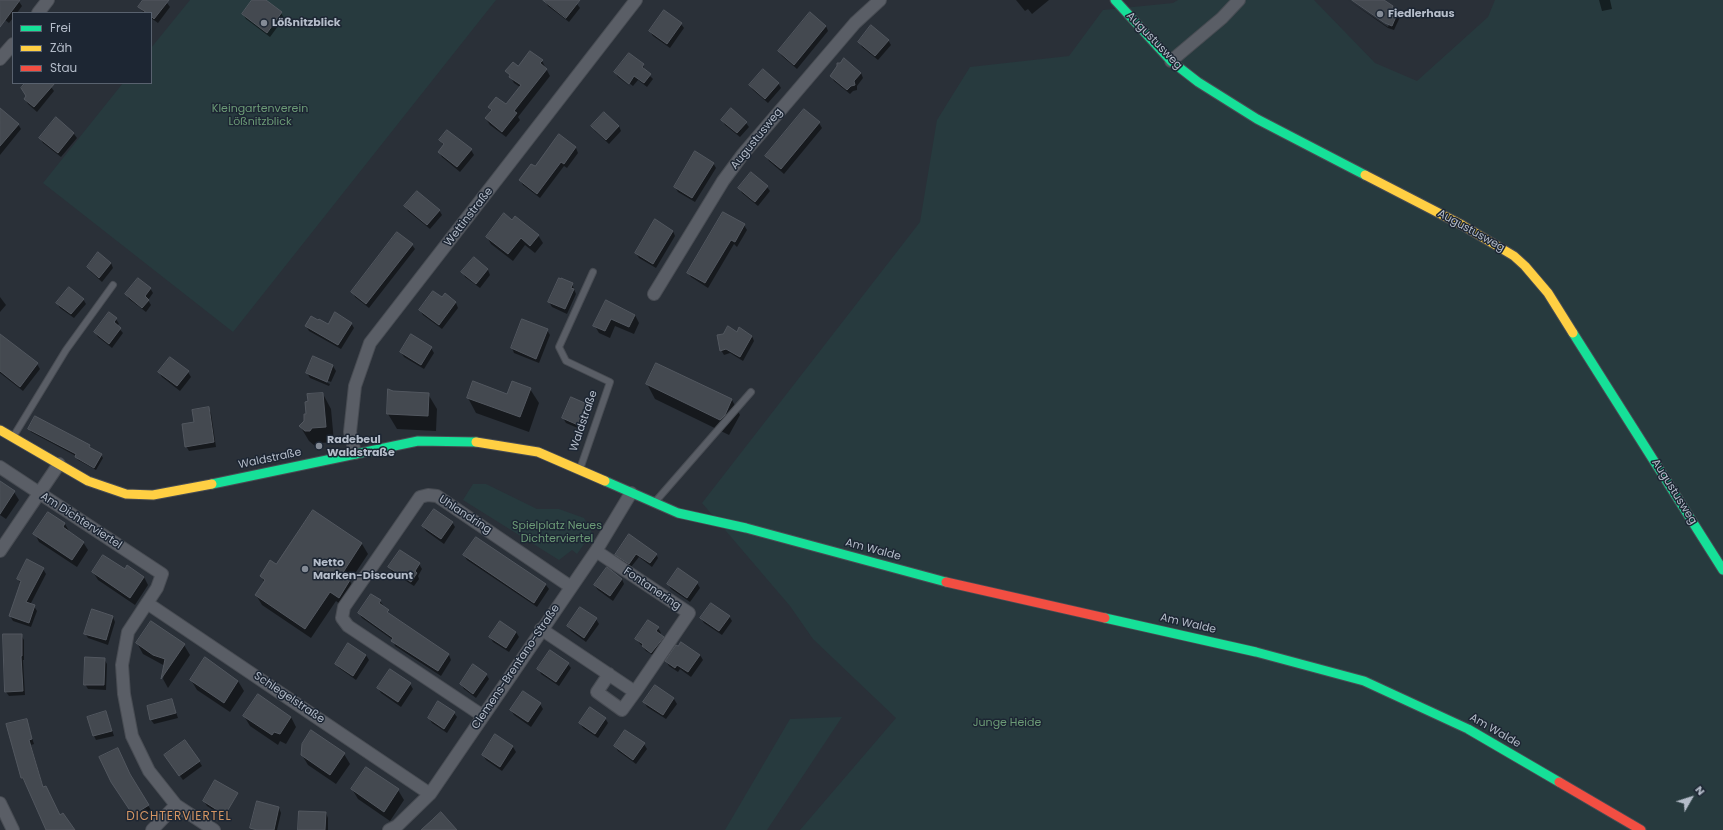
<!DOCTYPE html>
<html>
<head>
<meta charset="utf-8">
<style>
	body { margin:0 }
	#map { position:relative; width:1723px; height:830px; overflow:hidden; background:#2a3038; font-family:Poppins,sans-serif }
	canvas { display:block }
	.legend { position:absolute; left:12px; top:12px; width:140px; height:72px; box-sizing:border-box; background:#1d2633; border:1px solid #59626f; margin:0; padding:5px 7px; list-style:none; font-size:12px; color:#b4bcc9 }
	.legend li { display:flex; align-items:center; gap:8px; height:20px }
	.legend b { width:20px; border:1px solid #59626f }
	.north { position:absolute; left:1671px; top:778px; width:40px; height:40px; -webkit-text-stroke:3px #1d2633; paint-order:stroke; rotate:51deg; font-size:11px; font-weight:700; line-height:16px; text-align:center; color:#b4bcc9 }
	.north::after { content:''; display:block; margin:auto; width:14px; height:18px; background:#b4bcc9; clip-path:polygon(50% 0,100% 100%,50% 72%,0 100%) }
</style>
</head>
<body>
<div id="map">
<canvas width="1723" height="830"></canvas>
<ul class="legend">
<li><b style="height:5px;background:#16e098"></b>Frei</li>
<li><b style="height:5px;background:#ffcf43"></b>Zäh</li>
<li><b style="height:5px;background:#f24e42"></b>Stau</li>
</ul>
<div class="north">N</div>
</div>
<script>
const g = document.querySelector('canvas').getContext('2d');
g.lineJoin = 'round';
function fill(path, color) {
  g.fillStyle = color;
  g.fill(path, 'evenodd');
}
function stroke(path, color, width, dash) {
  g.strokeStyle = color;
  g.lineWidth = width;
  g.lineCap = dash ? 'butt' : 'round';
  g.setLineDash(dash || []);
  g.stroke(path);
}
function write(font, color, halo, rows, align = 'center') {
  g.font = font + ' Poppins,sans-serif';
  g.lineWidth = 3;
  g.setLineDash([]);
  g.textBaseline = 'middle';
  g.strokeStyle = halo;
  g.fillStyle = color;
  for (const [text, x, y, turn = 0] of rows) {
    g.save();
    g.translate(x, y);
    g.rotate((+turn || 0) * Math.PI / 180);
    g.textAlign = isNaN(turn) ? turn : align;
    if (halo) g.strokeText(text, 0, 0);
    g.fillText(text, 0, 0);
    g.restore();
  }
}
const green = new Path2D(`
	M190,0H496L233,332L43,183L123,83H151V48Z
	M1178,0H1314L1375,63L1417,81L1488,17L1495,0H1723V830H800L896,718L813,639L790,606L702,503L920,222L937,120L970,67L1069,56L1103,10L1173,3Z
	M473,484H486L537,509H559L584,518L592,533L577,554L572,550L559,560L463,500Z
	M842,717L767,830H725L790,719Z`);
const shadow = new Path2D(`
	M0,0H18L22,6L17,13H13V18L9,23L0,16Z
	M144,0H165L170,7L158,23L151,18V13H144L139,7Z
	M254,0H264L281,13L284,18L270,37L246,19L243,14Z
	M547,0H574L580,8L569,22L548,6L545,1Z
	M1016,0H1049L1032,14L1028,9L1025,11Z
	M1348,0L1388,27L1389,25L1353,0H1382L1392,7L1400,17L1394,30L1388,28Z
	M1599,0H1610L1612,9L1602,11Z
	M681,24L684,28L670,48L653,36L650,31Z
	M826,26L828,31L797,69L782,56L779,52Z
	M888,40L891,45L878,60L862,47L859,42Z
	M542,61L550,76L518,117L520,120L506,137L490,125L486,119L492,112L489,107L506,106L520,87L514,83L507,71Z
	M643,65L645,71L653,79L647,87L638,80L633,86L618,74V76L632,88L618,77L615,72Z
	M861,73L863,78L857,86V90L853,91L850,94L834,81L831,76Z
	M27,83H48L54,91L37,112L28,104L25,99L27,96Z
	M778,83L781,88L768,103L753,90L750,86Z
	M0,112L18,124L21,129L0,155Z
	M56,119L74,134L77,138L61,157L43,143L40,138Z
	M722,120L746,123L749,127L740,137L725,125Z
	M819,123L822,128L784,174L769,161L766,156Z
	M592,126H619L621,131L609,144L595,131Z
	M560,135L576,148L578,153L567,168L564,166L540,198L523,185L520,180L535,167Z
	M440,140L471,150L474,155L460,172L442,157L439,152L444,146Z
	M713,163L716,168L695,202L678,192L675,187Z
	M767,187L770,191L758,206L742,193L739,188Z
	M405,206L439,210L442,215L430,229L408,211Z
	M512,221L538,235L543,243L535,253L525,245L513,261L491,244L487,237Z
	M744,225L747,230L737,247L734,244L708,288L691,277L688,273Z
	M673,231L675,236L656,268L639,258L636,253Z
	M412,245L415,249L369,308L355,297L353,292Z
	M474,259L488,270L490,275L480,288L465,277L463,272Z
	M111,263L113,268L102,282L91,272L88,267Z
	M572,284L576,294L567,314L552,307L549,302Z
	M150,288L153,293L148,300L151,305L146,312L129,299L126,294Z
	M445,295L456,303L458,308L442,329L423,315L420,310L442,299Z
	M0,297L6,305L0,312Z
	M83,299L86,304L74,318L60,308L57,303Z
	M606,301L635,315L639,323L634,334L615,326L610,338L599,333L595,326Z
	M109,313L116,319L119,324L117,326L123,333L112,348L98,337L95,332Z
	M523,320L547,330L550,335L539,363L514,353L512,348Z
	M351,323L354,328L341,349L309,331L306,326Z
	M737,333L752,336L754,341L743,361L730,353L724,355L721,350Z
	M0,338L37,364L40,369L23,391L0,373Z
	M431,348L434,353L424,369L404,357L401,352Z
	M313,358L333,366L336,371L331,382L310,373V375L330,384L329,386L310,378L307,373Z
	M656,364L732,400L740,415L729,435L655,399L647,384Z
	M159,372H188L191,377L180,391L162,377Z
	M530,389L539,403L529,432L476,413L468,398L508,395Z
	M393,392L428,394L437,409L436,431L397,429L388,414Z
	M323,394L331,409L334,442L321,443L318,445L315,446L309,441L300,426L305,421L307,415Z
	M586,405L589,410L580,429L566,423L563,418Z
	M208,408L211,413L216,447L189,451L186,446L195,423Z
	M29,429L89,446L90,449L101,455L103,458L96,470L78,460L76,456L31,432Z
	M0,482L14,492L19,500L6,519L0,515Z
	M313,511L362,544L368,554L350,581L355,591L345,608L336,601L311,638L262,605L256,595L265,583L261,576L276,565Z
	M452,522L455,527L444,544L426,531L423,526Z
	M65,524L69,531L83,542L88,550L77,567L39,542L35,534Z
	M630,536L656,554L658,558L652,567L639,557L631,567L619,558L617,554Z
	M476,538L546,585L549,589L537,607L467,560L464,555Z
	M419,564L422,569L418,576L419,579L414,586L392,572L390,567Z
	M43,569L46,574L30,605L34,606L37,611L31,627L13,621L10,616L21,584L18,579Z
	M93,572L144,577L148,585L135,605L98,580Z
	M622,579L624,584L613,601L598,590L595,586Z
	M697,583L700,588L690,602L671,589L668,584Z
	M380,601L390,615L449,655L451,660L441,676L395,646L393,640L362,618L359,613Z
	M729,616L732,621L722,635L704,623L701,618Z
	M113,617L115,622L108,645L88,638L85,633Z
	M596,619L599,624L586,642L571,631L568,626Z
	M500,622L516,632L519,637L509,652L493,642L490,637Z
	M658,628L661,633L659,635L666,642L656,657L646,651L636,639Z
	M21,635L24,640V660H23L25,695L9,696L6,692Z
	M137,643L184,645L190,655L168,688L163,679L165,666L143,654Z
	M366,655L369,660L356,680L339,668L336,664Z
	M700,655L703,660L691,677L680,669L678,672L669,666L666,661Z
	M104,659L107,664L106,690L88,689L85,684Z
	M568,664L571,668L559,686L541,674L539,669Z
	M486,674L489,679L476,698L464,689L461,684Z
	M191,680L238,681L244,691L230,712L197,690Z
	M410,684L413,689L401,707L381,693L378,688Z
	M655,686L674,699L677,704L666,719L647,707L644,702Z
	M172,701L178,718L154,724L151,720Z
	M540,704L543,709L531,727L514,715L511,710Z
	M106,712L114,736L96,740L94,736Z
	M454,713L457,717L447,733L432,723L429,718Z
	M244,716L291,717L296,727L286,744L280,741L278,745L250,726Z
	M605,718L608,723L598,738L583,728L580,723Z
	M26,720L34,744L31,745L43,786L30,790L22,778Z
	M496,736L513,747L516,752L502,771L486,760L483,755Z
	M644,744L647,749L636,764L618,751L615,746Z
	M344,754L350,764L336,784L308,765L302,755Z
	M168,760L199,761L202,766L183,780Z
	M366,768L398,790L404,800L390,821L358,799L352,789Z
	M131,778L151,810L137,819L115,787Z
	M233,792L236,797L223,816L207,806L204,801Z
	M279,808L281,813L277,830H261Z
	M326,813L328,818V830H299Z`);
const building = new Path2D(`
	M0,0H20L0,27Z
	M143,0H169L154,19L151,16V13H147L138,7Z
	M252,0H266L282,12L267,33L242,14Z
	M543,0H580L566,18Z
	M1352,0H1384L1393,6L1392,8L1398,12L1392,26L1385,23Z
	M664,10L682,23L667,44L649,31Z
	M810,12L826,26L794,65L778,51Z
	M871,25L889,40L875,56L858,42Z
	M530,51L543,60L540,63L547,69L514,111L517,113L502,132L485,118L492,110L488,107L496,97L506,104L521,85L509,77L510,75L505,71L513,62L518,66Z
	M629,53L644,64L642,67L651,74L644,83L634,76L629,84L614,72Z
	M844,58L861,73L854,81L855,85L851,86L847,90L830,76L837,66V63H840Z
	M763,69L779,83L765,99L749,85Z
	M25,83H55L34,107L24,99L26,96L21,88Z
	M0,108L19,124L0,146Z
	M731,108L747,122L737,133L721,120Z
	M804,109L820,122L781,169L765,156Z
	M604,112L619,126L606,140L591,126Z
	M56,117L74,133L58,153L39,138Z
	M447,130L472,149L457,167L438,152L444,144L439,140Z
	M559,134L576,147L564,164L561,162L537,194L519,180L531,164L535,166Z
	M695,151L714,163L692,198L674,187Z
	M751,172L768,186L755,202L738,188Z
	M417,191L440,210L427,225L404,206Z
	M723,212L745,224L735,242L731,240L705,283L687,273Z
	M504,213L512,220L515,216L539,235L530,246L521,238L508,254L486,237Z
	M655,219L673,231L653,264L635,253Z
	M397,232L413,244L366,304L351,292Z
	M98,252L111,263L99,278L87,267Z
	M474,257L488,269L476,284L461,272Z
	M138,278L151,288L145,296L149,300L142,308L125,294Z
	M559,278L561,279V278L573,283L571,288L574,289L565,309L548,302Z
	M69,287L84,299L71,314L56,303Z
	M433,291L442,297L445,293L456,302L439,325L419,310Z
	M606,300L635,315L629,327L611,319L605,331L593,326Z
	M109,312L117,318L114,322L121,328L109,344L94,332Z
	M335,312L352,323L338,345L305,326L311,316L318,320L319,319L328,324Z
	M522,319L548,329L536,359L511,348Z
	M728,326L737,332L739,327L752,336L740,357L726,349L720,351L717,335L723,334Z
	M0,334L38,363L20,387L0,371Z
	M411,334L432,347L421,365L400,352Z
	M313,356L333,365L327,382L306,373Z
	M170,357L189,371L177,386L158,372Z
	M656,363L732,399L725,415L720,420L646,384Z
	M473,381L507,394L512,381L531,388L520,417L467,398Z
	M388,389L393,391L429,393L428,416L387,414Z
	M323,393L326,427L312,428L310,431H305L299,426L304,421V414H306L305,402L308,401L307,394Z
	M571,397L587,404L578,425L562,418Z
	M209,407L214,442L185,447L182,424L194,422L192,410Z
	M35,416L90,445L89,447L102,454L94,468L75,457L76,454L28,429Z
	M0,481L15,491L0,514Z
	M434,509L453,522L441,539L422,526Z
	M313,510L362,543L342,574L350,580L339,598L330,592L305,629L255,595L265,580L260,576L270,560L276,564Z
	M48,512L65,523L63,527L84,542L72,560L33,534Z
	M629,534L657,554L650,563L636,554L629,564L615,555Z
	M476,537L546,584L534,603L463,555Z
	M400,550L420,563L415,571L417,573L411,582L388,567Z
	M103,555L125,569L127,565L144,577L130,598L92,572Z
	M27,559L44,568L26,602L35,605L29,623L9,616L21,581L17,579Z
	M607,567L622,579L610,596L594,585Z
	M678,568L698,582L687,598L667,584Z
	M371,594L381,600L379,603L389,610L387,612L449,654L438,671L391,641L393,638L358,613Z
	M711,603L730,616L719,631L700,618Z
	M580,607L597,618L584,638L567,626Z
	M92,609L113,616L106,640L84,634Z
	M648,620L659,627L656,631L664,637L651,653L642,646L643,644L635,639Z
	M151,621L185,644L161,679L165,659L153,655L136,643Z
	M500,621L516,632L506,648L489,637Z
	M3,634H22V656H21L23,691L5,692Z
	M681,642L700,655L688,672L677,665L675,668L665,661L676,645L678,646Z
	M348,643L366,655L353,676L335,664Z
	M550,650L569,663L556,682L537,669Z
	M85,657L105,658L104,685H84Z
	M205,657L238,681L224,703L190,680Z
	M473,664L487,674L473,694L460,684Z
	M390,669L411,683L398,702L377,688Z
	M655,685L674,698L663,715L643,702Z
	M523,691L541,703L528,722L510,710Z
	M258,694L291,717L280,734L274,732L272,735L243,716Z
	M172,699L176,713L150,720L147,706Z
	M438,701L455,712L444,729L428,718Z
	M590,707L606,718L595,734L579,723Z
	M106,711L112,731L93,736L87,717Z
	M27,719L32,739L29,740L43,787L46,786L60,815L63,813L75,830H46L23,778H21L6,724Z
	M311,730L345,753L330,775L301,755L302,744Z
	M625,730L645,743L633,760L614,746Z
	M495,734L513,746L500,767L482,755Z
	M185,740L200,761L179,776L164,755Z
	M118,748L130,774L149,805L133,815L111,782L99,757Z
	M366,767L399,789L384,812L351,789Z
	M215,780L238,793L225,815L203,801Z
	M257,801L279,807L274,830H257L250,828Z
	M299,811L326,812L325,830H298Z
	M441,812L457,830H421L432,820Z`);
const lane = new Path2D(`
	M13,437L66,350L113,285
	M580,469L610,382L566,361L559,347L593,272
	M655,502L751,392`);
const street = new Path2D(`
	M38,13L48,0
	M0,59L13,44
	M1171,61L1222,18L1239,0
	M654,294L723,181L743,154L855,23L880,0
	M355,453L350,432L355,386L370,343L636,0
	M0,467L162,574L157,588L128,632L122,665L124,694L132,736L149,771L176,805L214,830
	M0,551L59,464
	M147,603L430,794
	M541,629L635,692L689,613L596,551
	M609,674L597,692L622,710L635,692
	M483,716L348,626L342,618L344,607L420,497L428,495L437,496L571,587
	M0,803L13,830
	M152,830L176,805
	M389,830L397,826L430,794L596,551L631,493`);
const fast = new Path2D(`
	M1115,0L1171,61L1198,82L1257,119L1365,175
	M1573,333L1723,570
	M605,481L678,513L746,528L946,582
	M212,484L418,441L476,442
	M1105,618L1256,652L1364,681L1468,729L1559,782`);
const slow = new Path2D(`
	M1365,175L1462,225L1514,256L1525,266L1548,293L1573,333
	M0,430L88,481L126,494L153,495L212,484
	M476,442L538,452L605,481`);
const jam = new Path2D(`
	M946,582L1105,618
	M1559,782L1641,830`);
const markers = [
	[1380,14,4,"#848b96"],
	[264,23,4,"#848b96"],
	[319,446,4,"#848b96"],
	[305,569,4,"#848b96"]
];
const poiNames = [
	["Fiedlerhaus",1388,14],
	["Lößnitzblick",272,23],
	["Radebeul",327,440],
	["Waldstraße",327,453],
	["Netto",313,563],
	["Marken-Discount",313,576]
];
const streetNames = [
	["Augustusweg",1154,41,46],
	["Augustusweg",757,139,-51],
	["Wettinstraße",469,217,-52],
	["Augustusweg",1471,231,29],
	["Waldstraße",584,421,-71],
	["Waldstraße",270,459,-12],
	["Augustusweg",1674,492,58],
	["Uhlandring",465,515,33],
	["Am Dichterviertel",81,521,33],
	["Am Walde",873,550,15],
	["Fontanering",652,589,34],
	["Am Walde",1188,624,13],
	["Clemens-Brentano-Straße",516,667,-56],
	["Schlegelstraße",289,698,34],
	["Am Walde",1495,731,30]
];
const parkNames = [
	["Kleingartenverein",260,109],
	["Lößnitzblick",260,122],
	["Spielplatz Neues",557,526],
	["Dichterviertel",557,539],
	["Junge Heide",1007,723]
];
const neighbourhoodNames = [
	["DICHTERVIERTEL",179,817]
];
fill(green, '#273a3e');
fill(shadow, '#0007');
fill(building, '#444950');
stroke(building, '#52575f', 1);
stroke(lane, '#484c53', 8);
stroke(street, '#484c53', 14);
stroke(fast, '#484c53', 11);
stroke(slow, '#484c53', 11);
stroke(jam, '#484c53', 11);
stroke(lane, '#5a5e66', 6);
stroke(street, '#5a5e66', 12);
stroke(fast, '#16e098', 9);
stroke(slow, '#ffcf43', 9);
stroke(jam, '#f24e42', 9);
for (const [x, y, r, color] of markers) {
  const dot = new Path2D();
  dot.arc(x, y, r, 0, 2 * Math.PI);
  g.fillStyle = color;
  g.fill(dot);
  stroke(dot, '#1d2633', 1.5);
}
write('bold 11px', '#b4bcc9', '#1d2633', poiNames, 'left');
write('11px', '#b4bcc9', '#1d2633', streetNames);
write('11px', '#6b9a76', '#1d2633', parkNames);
g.letterSpacing = '1px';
write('12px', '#d59563', '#1d2633', neighbourhoodNames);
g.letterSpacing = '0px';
</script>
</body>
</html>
